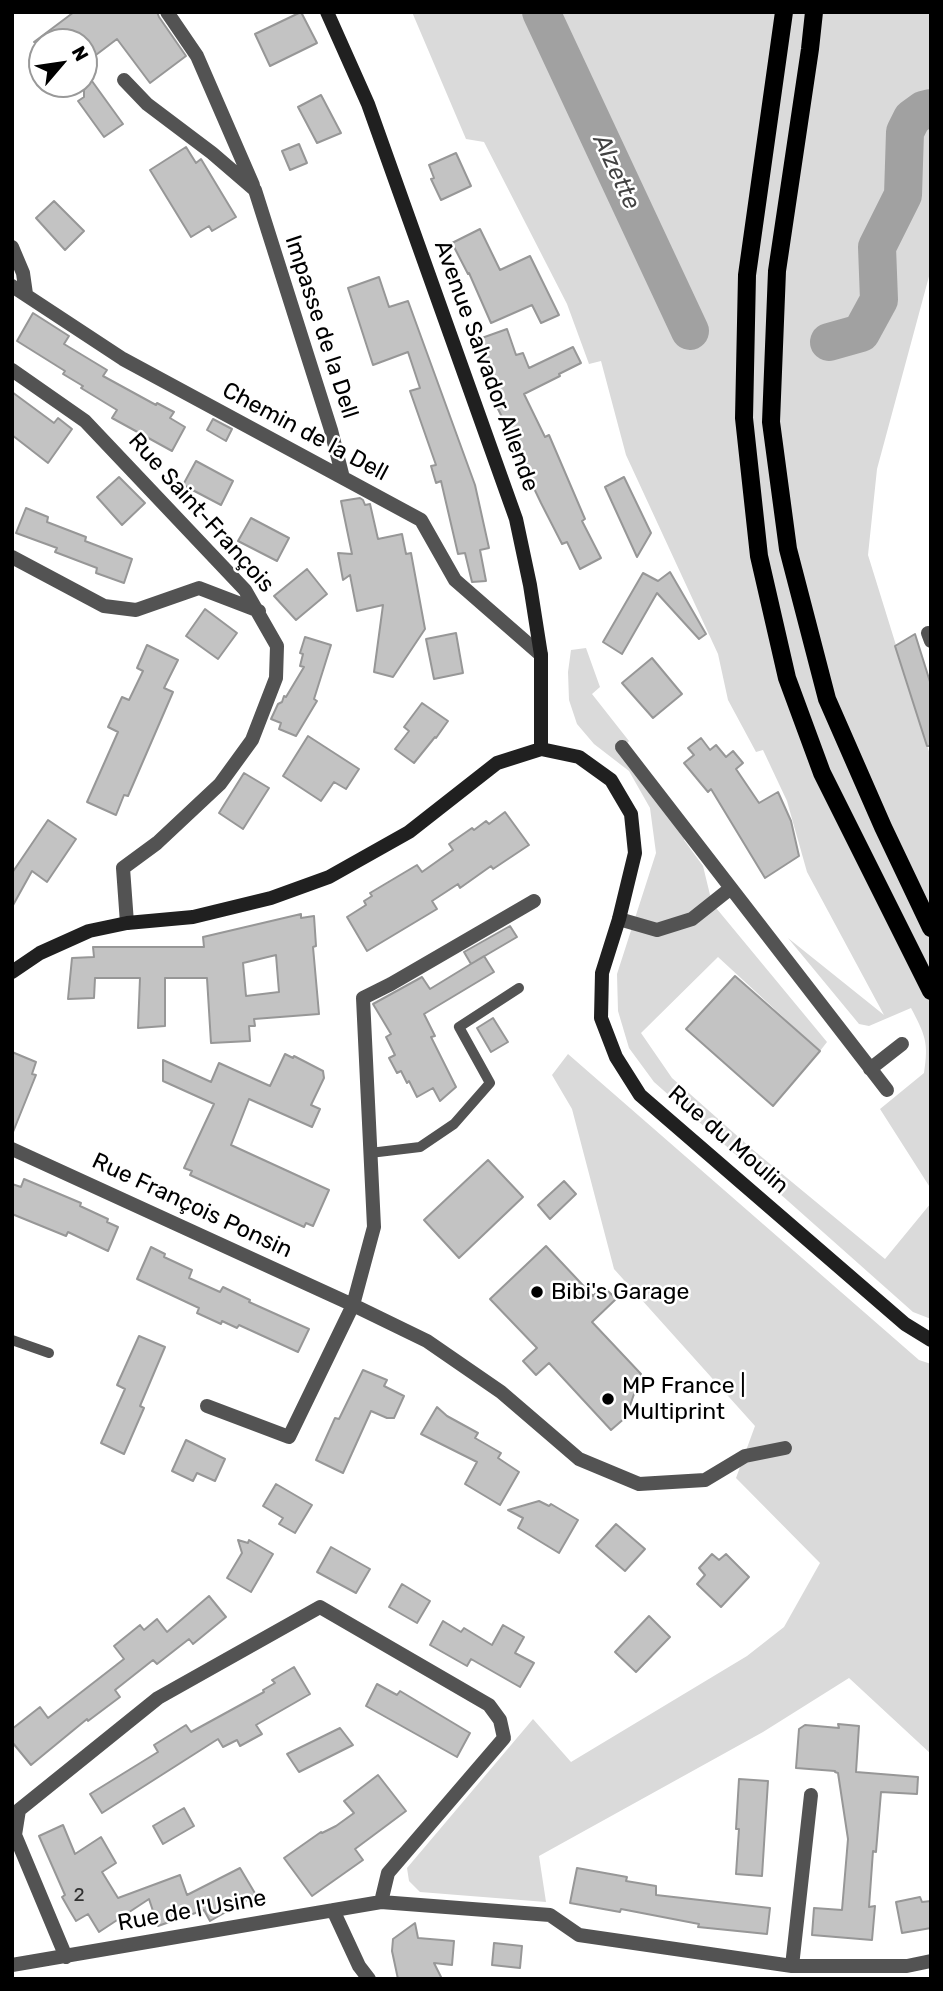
<!DOCTYPE html>
<html>
<head>
<meta charset="utf-8">
<style>
	body { margin:0 }
	#map { position:relative; width:943px; height:1991px; overflow:hidden; background:#fff; font-family:Rubik,sans-serif }
	canvas { display:block }
	.frame { position:absolute; inset:0; border:14px solid #000; pointer-events:none }
	.north { position:absolute; left:28px; top:28px; width:70px; height:70px; box-sizing:border-box; background:#fff; border:2px solid #999; border-radius:50%; rotate:61deg; font-size:19px; font-weight:700; line-height:28px; text-align:center; color:#000 }
	.north::after { content:''; display:block; margin:auto; width:24px; height:32px; background:#000; clip-path:polygon(50% 0,100% 100%,50% 72%,0 100%) }
</style>
</head>
<body>
<div id="map">
<canvas width="943" height="1991"></canvas>
<div class="frame"></div>
<div class="north">N</div>
</div>
<script>
const g = document.querySelector('canvas').getContext('2d');
g.lineJoin = 'round';
function fill(path, color) {
  g.fillStyle = color;
  g.fill(path, 'evenodd');
}
function stroke(path, color, width, dash) {
  g.strokeStyle = color;
  g.lineWidth = width;
  g.lineCap = dash ? 'butt' : 'round';
  g.setLineDash(dash || []);
  g.stroke(path);
}
function write(font, color, halo, rows, align = 'center') {
  g.font = font + ' Rubik,sans-serif';
  g.lineWidth = 5;
  g.setLineDash([]);
  g.textBaseline = 'middle';
  g.strokeStyle = halo;
  g.fillStyle = color;
  for (const [text, x, y, turn = 0] of rows) {
    g.save();
    g.translate(x, y);
    g.rotate((+turn || 0) * Math.PI / 180);
    g.textAlign = isNaN(turn) ? turn : align;
    if (halo) g.strokeText(text, 0, 0);
    g.fillText(text, 0, 0);
    g.restore();
  }
}
const green = new Path2D(`
	M412,12H931V269L877,469L868,555L931,758V1189L880,1109L924,1073C929,1042 925,1035 911,1008L869,1026L859,1024L788,938L884,1015L807,872L787,801L763,750L756,752L728,700L718,654L626,455L601,361L589,364L567,304L484,142L466,139Z
	M586,648L600,687L592,694L629,741L623,747L690,835L684,840L703,866L712,903L827,1042L820,1051L718,957L641,1033L672,1078L752,1149L885,1259L931,1203V1319L913,1312L654,1082L629,1048L618,1011L617,974L656,853L650,808L629,771L594,744L577,724L569,700L568,672L571,650Z
	M568,1054L919,1360L931,1364V1754L849,1678L763,1732L539,1856L546,1902L420,1892L409,1881L407,1868L533,1719L571,1762L747,1656L784,1627L820,1563L736,1478L755,1426L614,1269L572,1109L552,1075Z`);
const river = new Path2D(`
	M541,12L690,331
	M829,342L861,333L879,300L877,247L903,195L905,132L912,118L923,110L931,108`);
const building = new Path2D(`
	M74,12H157L159,17L186,56L150,83L117,39L84,64V42H34Z
	M301,12L317,43L270,66L255,34Z
	M84,70L123,124L104,137L78,101L84,97Z
	M321,95L341,133L317,143L298,107Z
	M299,144L307,163L290,170L282,151Z
	M186,147L196,163L201,159L236,217L212,231L209,226L191,237L150,170Z
	M456,153L471,186L441,200L431,179L434,178L429,165Z
	M54,201L84,231L65,250L36,218Z
	M480,229L500,270L530,256L559,315L541,323L532,305L491,323L469,273L468,274L452,243Z
	M379,277L389,307L408,301L475,485L489,548L480,550L486,581L472,582L465,553L458,554L441,481L436,483L431,466L436,465L410,391L420,388L408,352L373,365L348,288Z
	M33,313L69,336L64,344L107,370L103,376L156,405L157,403L174,412L170,418L185,427L172,451L112,418L117,410L81,388L83,386L63,374L65,371L17,341Z
	M507,329L516,355L523,353L529,368L573,347L581,363L559,374L560,376L524,394L545,437L549,435L585,519L582,521L601,558L580,569L567,542L562,544L541,503L501,419H503L495,403L502,400L479,339Z
	M12,392L54,423L58,418L72,429L48,463L12,435Z
	M213,419L232,429L226,441L207,430Z
	M196,461L233,481L221,505L183,485Z
	M119,477L145,503L122,525L97,497Z
	M624,477L651,533L637,557L605,487Z
	M360,498L363,500L365,505L370,504L378,539L402,534L406,554L411,553L425,629L393,677L374,672L383,605L357,611L350,575L343,580L338,553L352,554L341,501Z
	M26,508L48,517L47,522L86,537L85,541L132,559L124,583L96,573L97,568L55,552L57,548L16,533Z
	M251,518L289,538L277,561L238,541Z
	M307,569L327,594L296,620L274,596Z
	M670,572L706,634L699,639L657,593L622,654L603,642L643,573L658,581Z
	M205,609L237,633L218,659L186,636Z
	M456,633L463,673L434,679L426,639Z
	M915,634L931,685V746H927L895,646Z
	M305,637L331,645L314,699L317,701L296,736L279,729L281,723L271,719L278,704L282,702L284,696L286,697L304,667L300,666L303,654L300,653Z
	M147,645L178,660L164,688L173,692L128,796L124,795L116,815L87,802L118,732L108,727L122,697L129,700L143,671L137,668Z
	M652,658L682,694L653,718L622,683Z
	M422,703L448,721L436,738L435,737L414,763L395,749L409,731L404,727Z
	M308,736L359,769L346,789L334,782L321,801L283,776Z
	M701,738L710,750L716,745L726,757L733,751L743,763L736,769L759,803L778,792L791,821L799,856L765,878L711,789L708,792L684,763L694,755L688,748Z
	M244,773L269,788L243,829L219,813Z
	M505,812L529,845L493,869L491,866L460,888L458,884L432,901L437,909L367,951L347,917L366,905L364,901L372,896L370,893L417,865L422,872L453,850L449,844L472,828L474,830L486,821L489,824Z
	M48,820L76,839L47,882L32,871L12,907V873Z
	M301,914V918L314,916L316,946L313,947L319,1014L254,1019L255,1026H249L250,1041L211,1043L207,978H165V1026L138,1028L140,978H95L94,998L68,999L72,958L94,957L93,947H204L203,937ZM276,955L279,992L246,996L243,963Z
	M510,926L517,937L471,964L464,952Z
	M484,956L494,972L424,1014L435,1036L431,1037L456,1087L440,1101L433,1088L417,1097L409,1081L407,1083L401,1071L397,1073L389,1058L395,1055L386,1037L391,1034L373,1004L422,977L430,989Z
	M735,976L820,1051L773,1106L686,1029Z
	M493,1018L508,1042L491,1052L477,1028Z
	M12,1052L36,1062L32,1074L36,1075L13,1132Z
	M285,1054L293,1058L294,1056L323,1071L324,1078L311,1105L320,1109L312,1127L249,1099L231,1145L329,1190L313,1226L306,1223L304,1227L190,1175L192,1171L184,1168L214,1104L163,1081V1060L211,1082L219,1063L270,1086Z
	M488,1160L523,1197L459,1258L424,1220Z
	M24,1179L81,1203L80,1206L108,1219L107,1222L118,1227L108,1251L68,1232L66,1236L12,1214V1184L21,1187Z
	M564,1181L576,1194L550,1219L538,1205Z
	M546,1246L593,1296L603,1286L616,1299L592,1322L641,1374L626,1417L611,1430L549,1363L536,1375L523,1361L537,1348L490,1299Z
	M151,1247L165,1254L164,1257L192,1270L189,1278L220,1292L223,1287L250,1300L249,1302L309,1329L298,1352L239,1325L237,1328L222,1321L221,1324L197,1313L199,1308L137,1279Z
	M139,1336L165,1347L140,1406L144,1408L124,1454L101,1443L125,1389L117,1385Z
	M363,1370L387,1380L384,1386L404,1396L394,1418H387L371,1411L343,1473L316,1460L335,1418L339,1419Z
	M437,1407L447,1416L478,1433L475,1438L501,1453L498,1458L519,1472L500,1505L465,1484L477,1462L421,1434Z
	M186,1440L225,1459L215,1481L197,1473L193,1481L172,1471Z
	M276,1484L312,1505L295,1533L279,1524L283,1518L263,1506Z
	M539,1501L549,1506L551,1504L578,1520L559,1553L518,1528L523,1518L508,1510Z
	M616,1524L645,1549L625,1571L596,1546Z
	M238,1540L248,1543L249,1540L273,1554L251,1592L227,1578L242,1553Z
	M331,1547L370,1569L356,1593L317,1572Z
	M712,1554L719,1560L726,1554L749,1577L721,1607L697,1584L705,1575L699,1568Z
	M402,1584L430,1601L417,1623L389,1607Z
	M209,1596L226,1617L193,1644L189,1639L157,1664L153,1660L115,1690L120,1697L88,1721L87,1719L31,1765L12,1742V1729L40,1707L48,1718L124,1659L114,1646L140,1625L144,1630L157,1619L167,1632Z
	M649,1616L670,1637L636,1672L615,1652Z
	M443,1621L461,1632L464,1628L492,1645L503,1625L524,1637L515,1653L534,1663L520,1687L471,1659L467,1666L430,1645Z
	M294,1667L310,1694L256,1725L262,1734L240,1746L237,1740L223,1747L218,1739L102,1813L90,1794L158,1752L154,1745L186,1725L191,1732L264,1692L263,1690L275,1683L272,1680Z
	M377,1684L397,1695L400,1691L470,1733L457,1757L366,1706Z
	M838,1724L859,1726L856,1772L918,1777L917,1794L881,1792L876,1852L873,1851L869,1907L875,1906L872,1940L812,1935L814,1908L842,1910L848,1839L838,1773L835,1772V1771L796,1768L799,1729L805,1725L839,1728Z
	M340,1728L353,1745L299,1772L287,1754Z
	M378,1775L406,1811L355,1849L363,1860L312,1896L284,1858L321,1832L322,1833L336,1826L354,1813L344,1801Z
	M739,1779L768,1781L762,1876L736,1874L739,1829H736Z
	M184,1808L194,1826L163,1844L153,1826Z
	M63,1825L75,1854L101,1837L116,1863L102,1872L118,1898L180,1875L187,1895L240,1868L256,1895L210,1921L204,1910L158,1926L149,1899L99,1932L88,1914L76,1921L70,1911L62,1897L65,1895L39,1836Z
	M577,1868L627,1877L626,1881L656,1886V1895L770,1908L767,1934L698,1927L699,1924L621,1909L620,1912L570,1903Z
	M920,1897L922,1902L931,1901V1928L902,1933L896,1902Z
	M415,1923L418,1938L454,1941L452,1965L434,1963L442,1979H398L392,1951L393,1939Z
	M494,1943L522,1946L520,1968L492,1965Z`);
const service = new Path2D(`
	M370,1153L420,1147L454,1124L490,1083L459,1027L519,988
	M12,1340L49,1353`);
const minor = new Path2D(`
	M167,12L197,56L253,185
	M124,80L147,104L212,153L255,190L331,430L343,478
	M12,247L23,273L26,294
	M12,286L123,359L421,520L455,580L541,655
	M12,370L85,421L245,590L277,646L276,678L252,740L220,784L157,843L123,868L127,923
	M12,557L104,606L136,610L199,588L259,611
	M928,633L931,641
	M622,747L887,1090
	M619,919L657,930L692,919L731,888
	M870,1069L902,1044
	M12,1149L353,1305L427,1341L501,1392L579,1459L639,1484L705,1480L745,1456L785,1448
	M207,1406L289,1437L353,1305L374,1227L363,998L391,984L534,901
	M333,1910L359,1966L369,1979
	M66,1957L15,1835L19,1810L158,1698L320,1607L489,1705L500,1720L504,1738L388,1873L381,1902
	M12,1965L381,1902L550,1915L579,1935L792,1966H907L931,1961
	M792,1966L811,1795`);
const secondary = new Path2D(`
	M327,12L368,104L516,519L530,585L541,655V749
	M541,749L579,757L611,780L631,814L635,853L619,919L602,973L601,1018L616,1057L640,1095L905,1324L931,1340
	M12,972L40,953L89,931L127,923L193,917L271,898L329,877L409,832L497,763L541,749`);
const primary = new Path2D(`
	M784,12L747,275L744,418L759,556L787,678L822,773L931,991
	M814,12L810,49L777,271L771,422L788,549L827,699L883,827L931,928`);
const markers = [
	[537,1292,7,"#000"],
	[608,1399,7,"#000"]
];
const numberNames = [
	["2",79,1896]
];
const streetNames = [
	["Impasse de la Dell",321,327,72],
	["Avenue Salvador Allende",486,366,70],
	["Chemin de la Dell",305,432,28],
	["Rue Saint-François",201,513,48],
	["Rue du Moulin",728,1140,41],
	["Rue François Ponsin",192,1206,25],
	["Rue de l'Usine",192,1911,-10]
];
const poiNames = [
	["Bibi's Garage",551,1292],
	["MP France |",622,1386],
	["Multiprint",622,1412]
];
const waterNames = [
	["Alzette",616,172,65]
];
fill(green, '#dadada');
stroke(river, '#a1a1a1', 38);
fill(building, '#c3c3c3');
stroke(building, '#979797', 2);
stroke(primary, '#dbdbdb', 20);
stroke(service, '#535353', 10);
stroke(minor, '#535353', 14);
stroke(secondary, '#202020', 14);
stroke(primary, '#000', 18);
for (const [x, y, r, color] of markers) {
  const dot = new Path2D();
  dot.arc(x, y, r, 0, 2 * Math.PI);
  g.fillStyle = color;
  g.fill(dot);
  stroke(dot, '#fff', 2.5);
}
write('19px', '#313131', null, numberNames);
write('23px', '#000', '#fff', streetNames);
write('23px', '#000', '#fff', poiNames, 'left');
write('italic 24px', '#424242', '#fff', waterNames);
</script>
</body>
</html>
